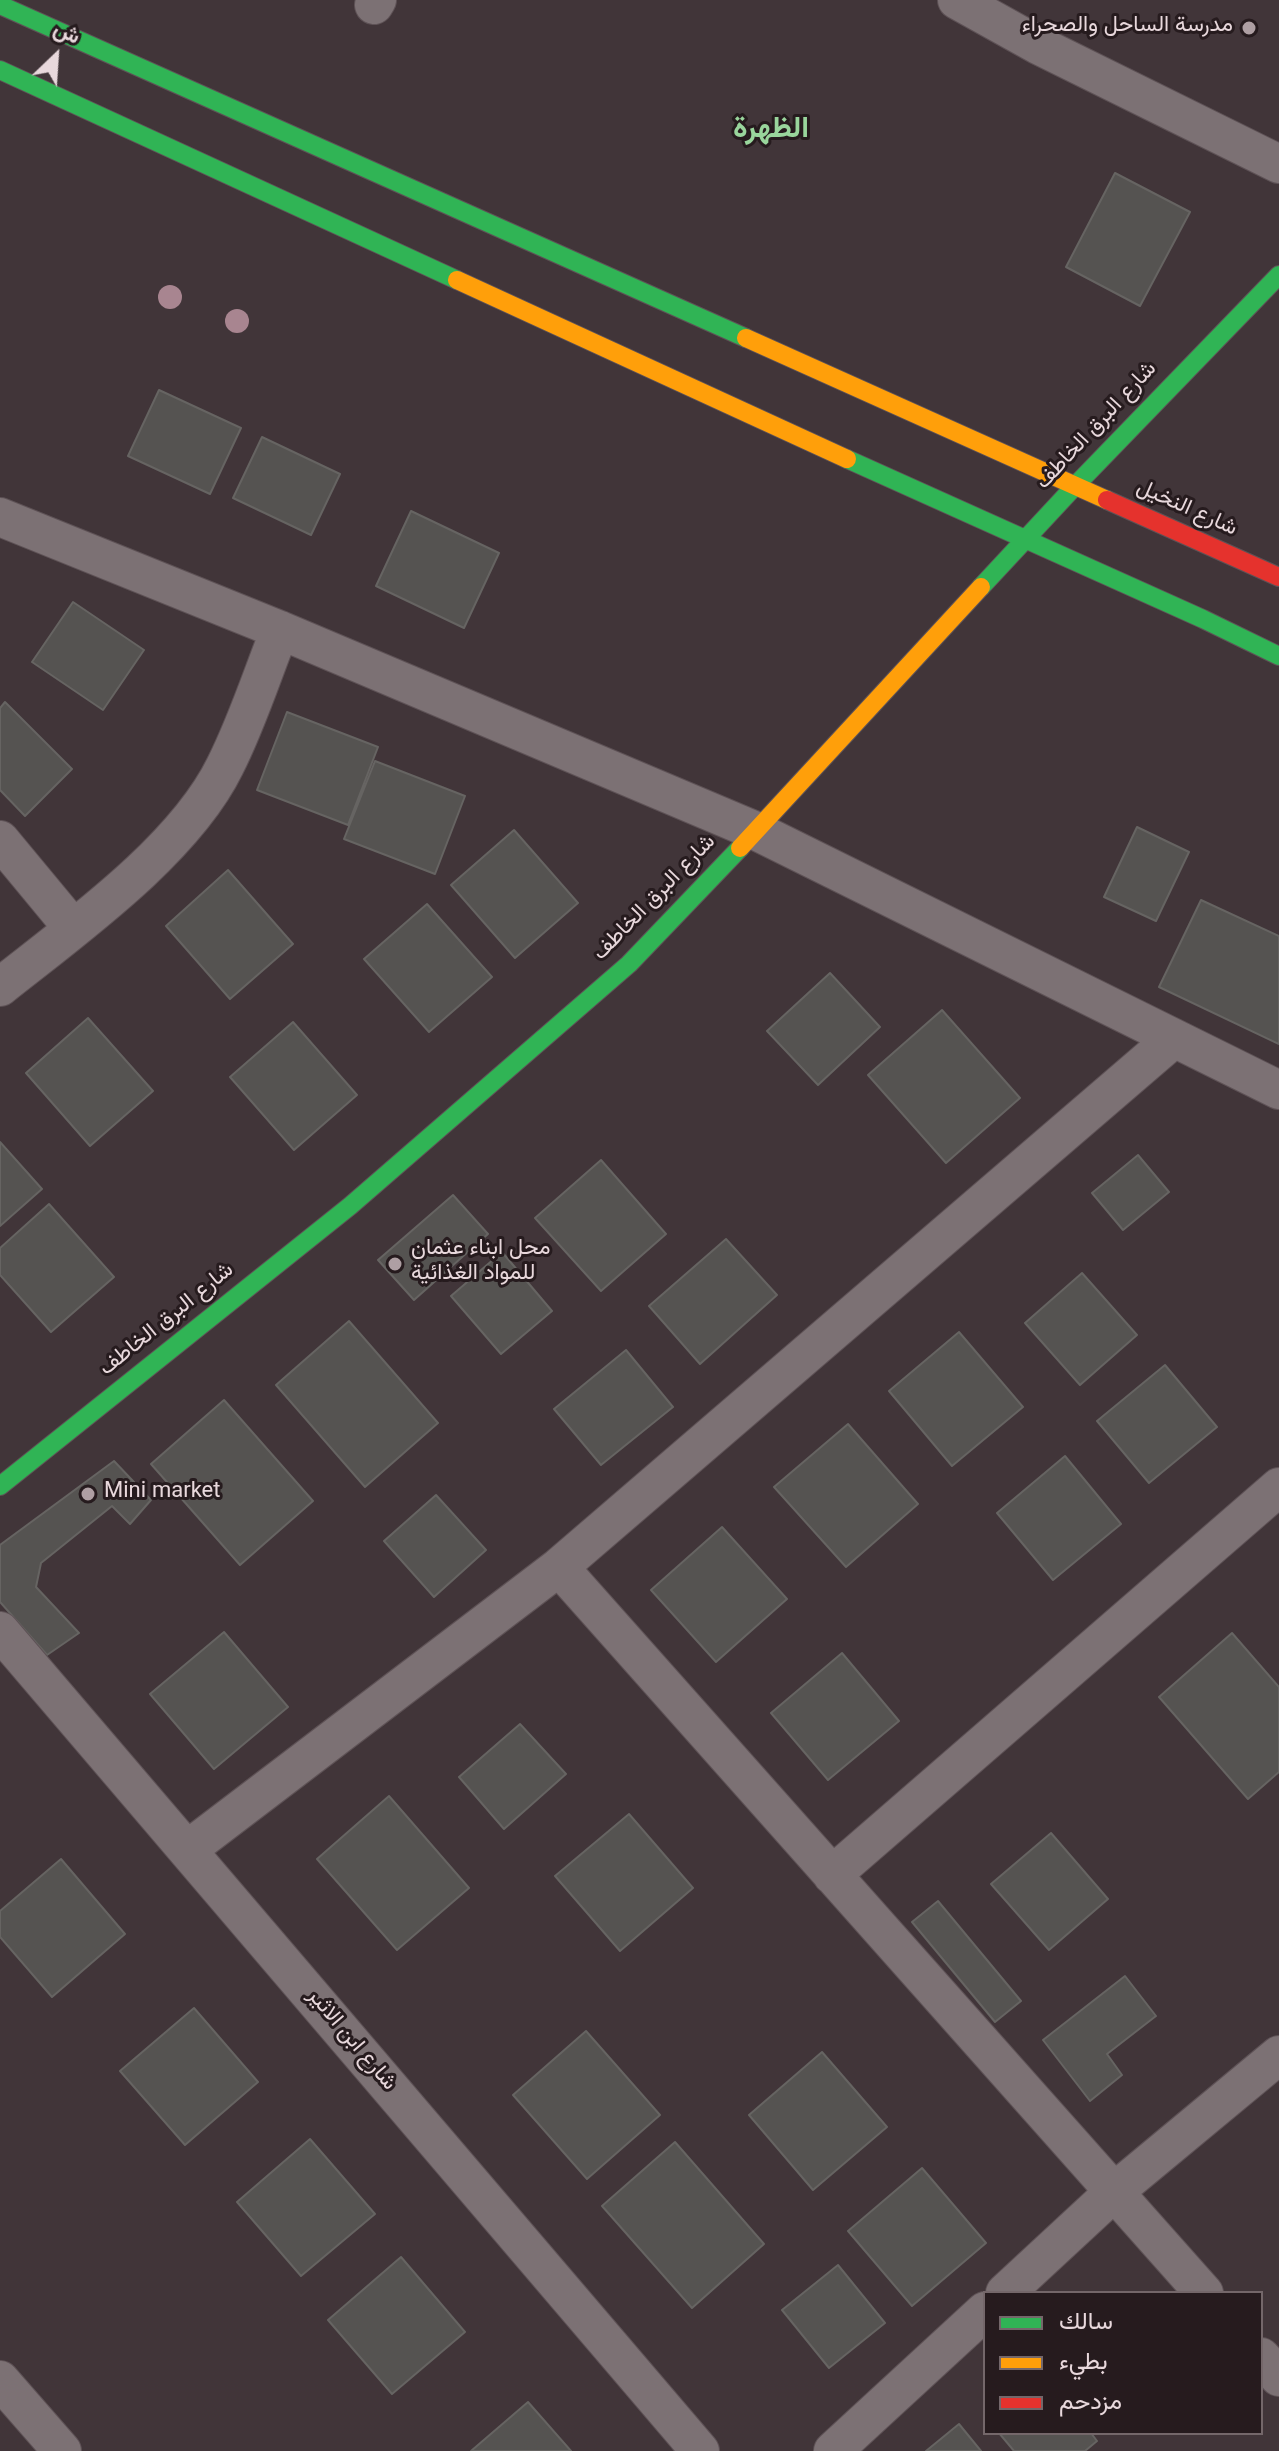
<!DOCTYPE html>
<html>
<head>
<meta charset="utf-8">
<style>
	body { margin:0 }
	#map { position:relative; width:1279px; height:2451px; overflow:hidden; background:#413539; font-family:Georgia,Vazirmatn,serif }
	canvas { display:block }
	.legend { position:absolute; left:983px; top:2291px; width:280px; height:144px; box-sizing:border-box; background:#261b1e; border:2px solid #74676a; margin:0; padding:10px 14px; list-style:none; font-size:24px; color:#e8d8dc }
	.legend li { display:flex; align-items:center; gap:16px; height:40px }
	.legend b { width:40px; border:2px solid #74676a }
	.north { position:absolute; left:16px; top:16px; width:80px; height:80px; -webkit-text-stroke:6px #261b1e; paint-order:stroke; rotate:25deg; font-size:22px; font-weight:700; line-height:32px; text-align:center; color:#e8d8dc }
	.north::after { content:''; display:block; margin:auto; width:28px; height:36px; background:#e8d8dc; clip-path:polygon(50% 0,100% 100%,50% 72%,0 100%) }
</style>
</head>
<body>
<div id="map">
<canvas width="1279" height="2451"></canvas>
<ul class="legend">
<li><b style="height:10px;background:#30b455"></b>سالك</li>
<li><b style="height:10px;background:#ff9f0a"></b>بطيء</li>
<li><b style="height:10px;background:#e5322d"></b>مزدحم</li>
</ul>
<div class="north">ش</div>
</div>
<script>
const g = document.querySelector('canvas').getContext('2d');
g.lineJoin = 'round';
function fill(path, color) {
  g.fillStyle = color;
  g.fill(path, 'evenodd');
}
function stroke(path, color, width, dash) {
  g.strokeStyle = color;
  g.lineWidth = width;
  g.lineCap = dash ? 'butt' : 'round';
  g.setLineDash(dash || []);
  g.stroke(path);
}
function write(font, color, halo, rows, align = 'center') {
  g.font = font + ' Georgia,Vazirmatn,serif';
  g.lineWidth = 6;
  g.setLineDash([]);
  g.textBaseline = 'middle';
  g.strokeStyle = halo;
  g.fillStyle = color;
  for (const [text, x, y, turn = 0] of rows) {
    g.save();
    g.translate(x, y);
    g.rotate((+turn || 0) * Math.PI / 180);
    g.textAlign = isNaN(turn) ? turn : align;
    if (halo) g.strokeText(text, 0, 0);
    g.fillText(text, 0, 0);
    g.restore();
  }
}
const building = new Path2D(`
	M1115,173L1190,212L1140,306L1066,267Z
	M159,390L241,428L210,494L128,456Z
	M262,437L340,474L311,535L233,498Z
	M411,511L499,553L464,628L376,586Z
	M73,602L144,650L103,710L32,662Z
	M5,702L72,769L25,816L0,790V708Z
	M287,712L378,747L348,825L257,790Z
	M375,761L465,796L435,874L344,839Z
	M1137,827L1189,852L1156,921L1104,897Z
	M514,830L578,903L515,958L451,885Z
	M228,870L293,944L230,999L166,926Z
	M1201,900L1279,936V1044L1159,987Z
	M427,904L492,977L429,1032L364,959Z
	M830,973L880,1027L818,1085L767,1031Z
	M942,1010L1020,1098L946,1163L868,1075Z
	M88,1018L153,1091L90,1146L26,1073Z
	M293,1022L357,1095L294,1150L230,1077Z
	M0,1142L42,1189L0,1226Z
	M1138,1155L1169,1192L1123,1230L1092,1193Z
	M601,1160L666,1234L601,1291L535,1218Z
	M453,1195L488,1234L414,1300L378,1260Z
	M49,1204L114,1277L51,1332L0,1275V1248Z
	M726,1239L777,1295L700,1364L649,1306Z
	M502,1252L552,1311L501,1354L451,1296Z
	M1082,1273L1137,1335L1080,1385L1025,1323Z
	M349,1321L438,1423L365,1487L276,1385Z
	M959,1332L1023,1407L952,1466L889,1391Z
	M626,1350L673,1407L601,1465L554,1409Z
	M1165,1365L1217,1427L1149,1483L1097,1421Z
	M224,1400L313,1501L240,1565L151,1464Z
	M848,1424L918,1504L846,1567L774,1487Z
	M1065,1456L1121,1524L1053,1580L997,1513Z
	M114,1461L151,1500L130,1524L112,1506L41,1563L36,1587L79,1633L47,1655L0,1602V1545Z
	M436,1495L486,1550L434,1597L384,1541Z
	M722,1527L787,1599L716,1662L651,1590Z
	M224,1632L288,1707L214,1769L150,1694Z
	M1232,1633L1279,1687V1772L1248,1799L1159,1697Z
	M842,1653L899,1721L828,1780L771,1713Z
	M520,1724L566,1774L504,1829L459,1777Z
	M389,1796L469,1888L397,1950L317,1859Z
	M629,1814L693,1888L620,1951L555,1876Z
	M1051,1833L1108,1899L1049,1950L991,1884Z
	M61,1859L125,1934L52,1997L0,1937V1911Z
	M938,1901L1021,2001L995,2022L912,1922Z
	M1125,1976L1156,2016L1107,2054L1122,2075L1090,2101L1043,2040Z
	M194,2008L258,2082L185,2145L120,2071Z
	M586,2031L660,2115L587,2179L513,2095Z
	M822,2052L887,2127L813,2190L749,2115Z
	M310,2139L375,2214L301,2276L237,2202Z
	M675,2142L764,2244L692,2308L602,2206Z
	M922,2168L986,2243L912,2306L848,2231Z
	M401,2257L465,2332L392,2394L328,2320Z
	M838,2265L885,2323L829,2368L782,2310Z
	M528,2402L571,2451H471Z
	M959,2424L981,2451H926Z
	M999,2433H1091L1097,2441L1085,2451H1014Z`);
const street = new Path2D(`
	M957,0L1038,45L1279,164
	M374,5L377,0
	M0,517L280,630L756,831L1279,1090
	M0,840L73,928
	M0,987C73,929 184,850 225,766C247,723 262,675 280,630
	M559,1567L1204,2293
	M0,1631L700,2451
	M187,1850L559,1567L1173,1039
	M832,1875L1279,1487
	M1005,2293L1114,2192L1279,2055
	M1261,2357L1279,2377
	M0,2380L62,2451
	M833,2451L985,2311`);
const fast = new Path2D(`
	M0,5L746,338
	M0,70L457,280
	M847,459L1203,619L1279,656
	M981,587L1074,487L1279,275
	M0,1486L350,1206L629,964L740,848`);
const slow = new Path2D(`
	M457,280L847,459
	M746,338L1107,500
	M740,848L981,587`);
const jam = new Path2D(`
	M1107,500L1279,577`);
const trees = [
	[170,297],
	[237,321]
];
const markers = [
	[1249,28,8,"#ae9fa3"],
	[395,1264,8,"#ae9fa3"],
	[88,1494,8,"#ae9fa3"]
];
const poiNames = [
	["مدرسة الساحل والصحراء",1233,28,"right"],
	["محل ابناء عثمان",411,1251],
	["للمواد الغذائية",411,1276],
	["Mini market",104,1494]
];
const streetNames = [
	["شارع البرق الخاطف",1098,427,-47],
	["شارع النخيل",1186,510,24],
	["شارع البرق الخاطف",656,899,-46],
	["شارع البرق الخاطف",168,1321,-39],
	["شارع ابن الاثير",350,2041,50]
];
const districtNames = [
	["الظهرة",771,132]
];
fill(building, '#555351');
stroke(building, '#666462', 2);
stroke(street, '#5e5256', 40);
stroke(fast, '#5e5256', 20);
stroke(slow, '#5e5256', 20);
stroke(jam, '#5e5256', 20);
stroke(street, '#7c7174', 38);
stroke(fast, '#30b455', 18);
stroke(slow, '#ff9f0a', 18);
stroke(jam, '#e5322d', 18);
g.fillStyle = '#a88590';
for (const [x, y] of trees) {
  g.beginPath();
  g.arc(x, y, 12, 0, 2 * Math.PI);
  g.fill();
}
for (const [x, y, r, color] of markers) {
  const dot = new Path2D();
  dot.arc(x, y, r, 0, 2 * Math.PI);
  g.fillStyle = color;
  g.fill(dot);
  stroke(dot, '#261b1e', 3);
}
write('22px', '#e8d8dc', '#261b1e', poiNames, 'left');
write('22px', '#e8d8dc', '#261b1e', streetNames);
write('bold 30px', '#99d59c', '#261b1e', districtNames);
</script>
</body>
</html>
